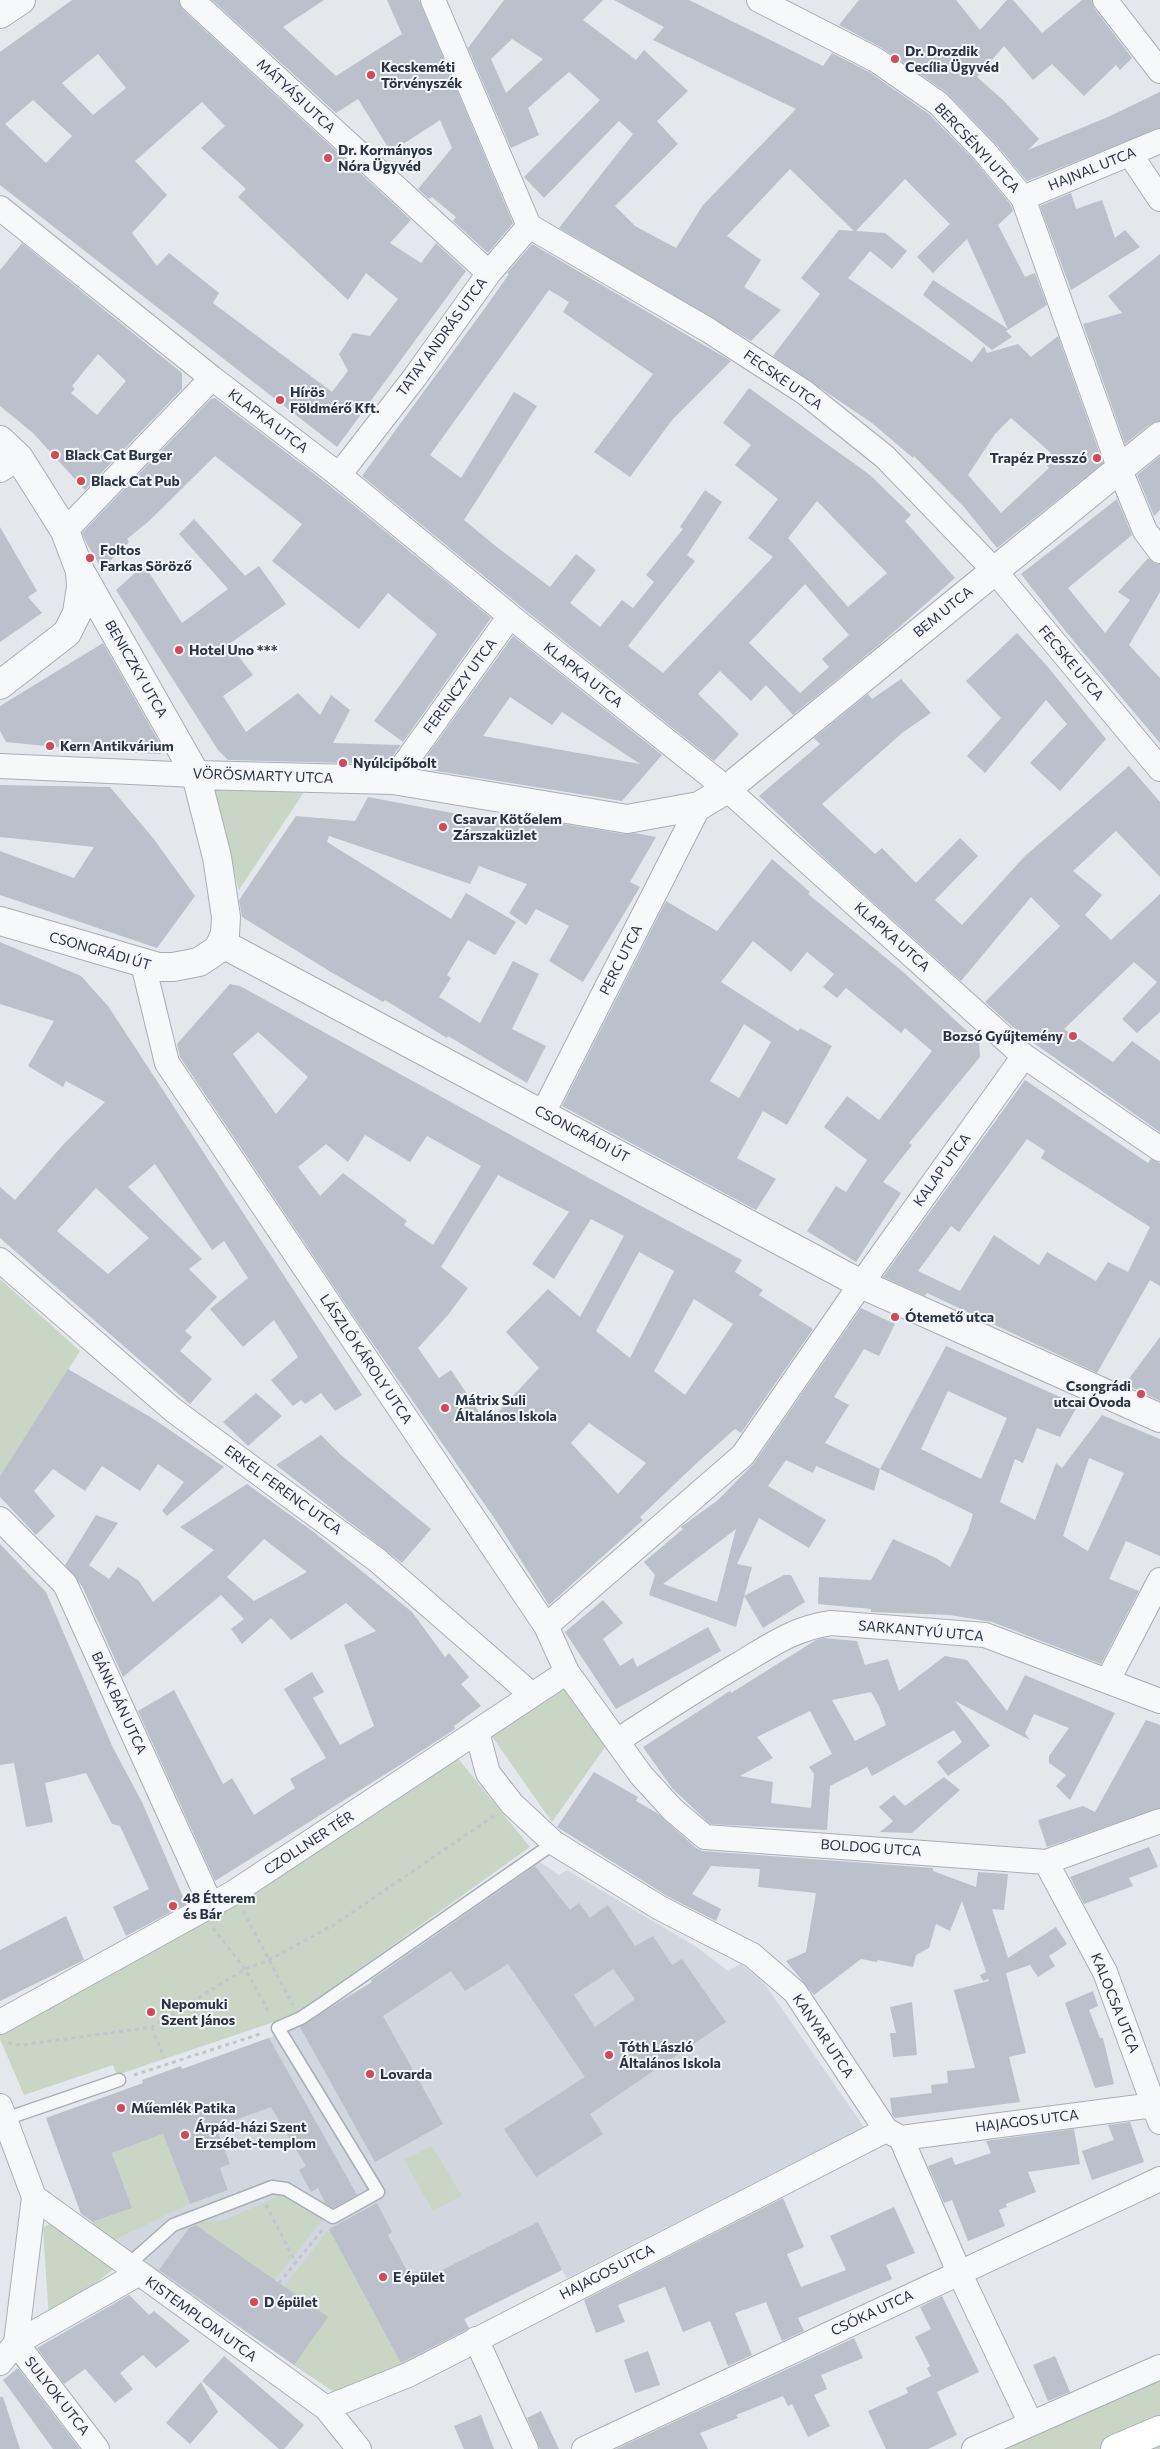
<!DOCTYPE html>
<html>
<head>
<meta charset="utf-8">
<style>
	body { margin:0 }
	canvas { display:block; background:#e4e7ec }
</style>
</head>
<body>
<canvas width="1160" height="2449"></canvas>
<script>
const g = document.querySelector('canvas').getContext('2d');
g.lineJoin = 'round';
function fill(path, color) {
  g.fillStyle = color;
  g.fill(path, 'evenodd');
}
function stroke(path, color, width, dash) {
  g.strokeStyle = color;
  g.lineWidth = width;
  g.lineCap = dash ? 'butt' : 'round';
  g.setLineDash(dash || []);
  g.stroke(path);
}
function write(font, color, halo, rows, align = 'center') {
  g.font = font + ' Commissioner,sans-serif';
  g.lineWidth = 4;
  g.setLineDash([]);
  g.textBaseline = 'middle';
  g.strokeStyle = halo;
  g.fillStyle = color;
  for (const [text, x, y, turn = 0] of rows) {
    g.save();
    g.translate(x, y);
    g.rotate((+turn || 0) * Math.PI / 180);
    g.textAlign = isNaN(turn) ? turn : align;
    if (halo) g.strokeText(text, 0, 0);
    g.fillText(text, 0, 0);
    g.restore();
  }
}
const built = new Path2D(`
	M538,1861L559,1875L567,1870L695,1946L728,1971L741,1964L764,1983L864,2127L567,2278L562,2270L464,2319L471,2332L404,2368L335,2393L113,2241L190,2204L228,2189L220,2168L230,2164L219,2136L206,2130L182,2069L269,2038L366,1986Z`);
const green = new Path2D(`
	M210,786H308L239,890Z
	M0,1279L80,1351L0,1476Z
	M565,1687L608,1743L552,1822L491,1735Z
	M456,1756L530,1847L303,2009L268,2024L117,2075L113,2065L24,2095L0,2039V2030Z
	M163,2134L190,2204L113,2241L85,2225L132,2208L112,2153Z
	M432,2146L462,2196L433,2211L404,2160Z
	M282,2195L324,2218L274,2280L193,2222L222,2221Z
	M54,2221L115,2268L49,2320L43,2228Z
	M329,2229L404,2368L335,2393L294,2365L327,2317L284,2287Z
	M1160,2360V2449H961Z`);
const building = new Path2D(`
	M72,0H179L183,10L411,220L390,243L421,263L436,243L466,271L337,447L0,185V52ZM98,54L126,88L93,115L62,83ZM33,100L72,136L46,163L5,124ZM202,102L225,126L201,148L246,189L238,197L348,300L366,273L398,299L370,336L353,333L339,354L348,371L332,392L213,303L219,293L169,253L157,266L132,233L167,195L135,161Z
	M212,0H324L283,27L336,76L402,34L387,0H419L513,223L509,228L488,253L453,221L456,217L432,197L429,199L418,189L452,148L440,120L391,152L358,99L336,113Z
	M504,0H603L583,20L636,60L644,50L688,91L657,121L678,144L615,206L635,226L676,248L703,205L796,109L653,40L664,27L614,0H689L823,66L832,53L869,72L929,114L974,160L1011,205L1013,211L998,225L1025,277L1035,273L1047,305L1006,331L1012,337L992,350L923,295L933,280L1008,329L967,239L933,273L917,257L950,224L905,179L856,231L885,233L907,251L892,269L870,251L848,278L972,362L984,346L987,353L1018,344L1031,357L1058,336L1103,463L997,548L964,507L914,456L913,458L872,423L773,356L820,294L801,278L839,230L854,231L790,169L727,236L761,260L744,287L781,310L751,341L559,228L633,134L619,121L544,198L524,177L600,100L569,72L528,108L539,135L511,148L468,48ZM512,39L543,59L506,93L491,59ZM1011,418L1051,453L1043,460L1049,468L1001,513L968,475L995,434Z
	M859,0H956L980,30L1007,0H1013L1042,33L1082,0H1092L1094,8L1132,58L1120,70L1116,65L1084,96L1052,64L1033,80L1004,46L977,77L1003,100L1039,139L1028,150L1108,117L1160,92V128L1027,181L994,142L946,92L884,49L839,25Z
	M1071,193L1076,209L1102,200L1115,238L1125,230L1140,247L1071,290L1040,206Z
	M22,243L182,373V389L85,490L33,433L0,406V270ZM98,354L126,381L97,415L71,393L75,389L72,386Z
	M532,244L731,361L672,420L630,477L594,452L653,374L563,312L569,302L549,290L430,455L461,478L514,392L537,406L464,520L498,548L550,587L576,554L596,570L570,603L600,627L622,600L633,608L654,582L646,575L683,529L680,527L705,490L722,502L687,555L695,561L628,646L663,673L773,557L748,538L778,499L735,465L751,445L723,423L749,388L870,475L911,515L905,521L955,578L880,644L793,715L766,685L751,701L720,671L698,694L739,734L714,761L519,605L362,476L485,308L509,274L507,273ZM817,501L887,573L848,607L788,538ZM805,584L849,635L822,659L829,667L800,693L749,643Z
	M1160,254V421L1150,424L1125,444L1083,324L1122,313L1108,296Z
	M215,398L330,486L491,618L403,742L374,721L437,634L388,593L359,629L272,561L302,524L215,456L149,521L127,539L129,542L102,569L87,544L82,533L211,399Z
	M1160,456V510L1154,516L1137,475Z
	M1117,499L1132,535L1068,588L1105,633L1130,600L1118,592L1148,558L1154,563L1160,564V592L1129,645L1160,678V743L1067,633L1021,574Z
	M194,519L245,576L259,566L286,604L229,644L253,675L223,696L246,732L298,693L320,715L331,695L350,710L333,743L401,745L387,764L228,760L218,750L116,590L144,565L182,623L228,589L179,534Z
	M0,527L37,591L28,597L42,613L0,642Z
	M1017,633L1048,667L1106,739L1060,791L1030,763L1067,724L1046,700L985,773L967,756L1001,718L966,681Z
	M513,636L662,755L622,801L418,768ZM510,697L552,725L562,712L640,764L483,736Z
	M103,643L163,749L161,754L96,751L6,742L0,731V706Z
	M901,679L931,713L902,733L822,804L875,854L882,848L916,883L960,838L978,856L935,900L962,925L1025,856L1129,766L1160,802V877L1116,831L1073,871L1102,895L1085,915L1111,940L1160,894V1012L1137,1033L1122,1019L1157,982L1134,962L1064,1029L1113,1062L1132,1041L1160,1061V1132L1021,1034L985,1002L1060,926L1031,897L961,981L834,867L759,796L820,744L814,738L868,694L872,699Z
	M0,785L110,787L153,838L195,896L157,948L0,895V851L74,878L94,847L0,837Z
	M368,797L500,822L504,814L624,834L635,833L656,837L630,882L640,887L583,982L549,961L569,926L536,909L526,925L509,913L527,884L479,866L470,884L329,836L327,842L451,919L466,893L516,922L495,955L468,940L447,975L451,978L439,997L480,1023L513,961L539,974L512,1029L546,1046L527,1083L448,1036L447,1038L385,1000L383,1002L331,972L242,917L239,900L296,816L355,821Z
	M772,859L810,892L808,894L902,971L979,1042L980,1057L909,1143L912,1145L883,1182L901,1193L856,1262L807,1231L836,1186L846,1192L867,1160L824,1127L847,1096L879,1120L932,1051L905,1028L901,1033L846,988L837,998L823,987L834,974L807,952L791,972L753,941L721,982L798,1031L800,1028L832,1046L787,1125L763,1111L737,1158L776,1179L756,1210L562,1106L666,901L717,931ZM744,1024L771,1042L739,1098L710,1081Z
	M0,942L81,976L108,1006L362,1395L335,1411L321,1393L305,1404L301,1400L293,1406L271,1380L298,1357L274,1320L243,1347L210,1309L248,1278L224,1241L212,1250L155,1164L128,1187L202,1259L189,1269L217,1297L185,1331L192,1337L180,1351L212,1379L190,1404L0,1238V1187L15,1200L62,1146L105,1102L66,1081L63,1087L28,1066L54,1021L0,1004ZM96,1188L149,1238L108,1274L57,1231Z
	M230,984L240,986L589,1178L742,1260L735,1272L763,1290L759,1295L813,1329L741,1433L735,1429L700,1460L640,1517L643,1520L549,1605L497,1522L355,1318L180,1057L177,1044ZM258,1032L308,1077L276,1114L233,1054ZM365,1135L410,1162L427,1136L481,1166L433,1245L404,1225L407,1221L343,1173L320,1196L298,1167L326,1144L348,1162ZM498,1175L569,1212L532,1264L554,1279L591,1219L624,1236L580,1317L548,1289L506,1332L539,1368L487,1424L451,1370L439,1378L418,1348L448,1315L468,1288L441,1267ZM639,1252L674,1271L630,1358L596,1331ZM694,1299L733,1324L685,1395L654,1371ZM589,1423L646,1463L618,1494L571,1443Z
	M1025,1080L1148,1163L1151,1159L1160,1163V1286L1150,1280L1097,1373L927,1293L925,1296L883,1277ZM1027,1139L1045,1151L1041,1158L1150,1227L1128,1272L1108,1262L1096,1281L1047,1252L1039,1265L994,1235L960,1291L918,1271L951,1226L959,1232Z
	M861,1308L895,1324L879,1356L864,1349L834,1397L849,1405L825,1443L880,1469L874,1491L816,1466L813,1473L786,1460L768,1486L826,1520L809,1548L759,1518L737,1564L752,1567L736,1627L649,1595L655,1575L644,1562L683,1529L681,1527L718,1500L754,1463ZM736,1529L717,1602L663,1584Z
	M1160,1337V1401L1125,1384Z
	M946,1346L1078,1405L1060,1437L1037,1428L1023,1463L1015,1459L1000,1502L1035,1520L1056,1463L1062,1468L1102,1415L1160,1439V1556L1126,1541L1109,1579L1139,1591L1101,1664L992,1622L950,1615L871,1612V1609L818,1604L819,1577L871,1580L893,1539L936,1558L950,1567L968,1531L973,1514L880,1469ZM948,1391L1007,1418L981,1479L921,1449ZM1089,1458L1124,1473L1088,1551L1063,1536Z
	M68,1369L152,1418L224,1467L167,1516L162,1511L184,1482L158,1464L140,1491L102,1466L85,1491L53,1469L34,1491L55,1516L36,1535L0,1497V1476Z
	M256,1393L282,1416L248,1446L223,1422Z
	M321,1435L341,1455L431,1529L402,1563L276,1465Z
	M247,1484L315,1533L412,1612L445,1657L449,1653L469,1677L461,1684L481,1706L454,1726L455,1729L400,1765L215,1881L138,1711L174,1690L223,1784L232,1778L254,1815L295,1788L290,1779L326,1758L284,1689L312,1672L324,1692L313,1698L340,1745L374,1726L344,1645L376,1631L346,1603L291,1640L271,1618L242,1644L231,1629L244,1619L221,1595L123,1677L82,1586L65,1565L96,1515L118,1523L89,1565L109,1579L118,1567L139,1581L153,1602L214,1550L180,1527ZM264,1539L307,1572L254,1601L227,1577Z
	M0,1544L46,1592L113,1748L142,1802L186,1904L126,1936L113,1907L149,1889L120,1826L112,1824L86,1773L45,1783L53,1822L26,1827L14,1763L0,1765Z
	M784,1575H791L805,1602L763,1628L744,1596Z
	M603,1600L623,1623L603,1639L620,1666L633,1658L637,1667L708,1627L721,1651L616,1709L565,1632Z
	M823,1638L857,1641L865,1665L888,1659L899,1691L945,1656L967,1660L1007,1711L1025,1675L1115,1713L1070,1800L1056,1786L1066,1775L1049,1763V1756L1069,1728L1034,1714L1025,1733L1030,1740L955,1701L990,1746L948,1776L937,1762L962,1742L954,1730L872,1776L867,1767L830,1786L827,1830L710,1824L672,1788L643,1747L730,1691L731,1693L816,1640ZM871,1692L879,1706L886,1725L855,1741L832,1700ZM810,1711L832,1754L809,1767L814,1774L811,1808L771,1803L773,1782L740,1776L773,1758L757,1737Z
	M1146,1720L1160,1725V1808L1047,1847L1038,1820L1083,1806L1095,1812Z
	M594,1772L638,1797L636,1801L657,1813L696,1848L703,1851L933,1868V1871L976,1887L978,1872L1008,1874L1004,1910L992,1909L1008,1958L1056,1927L1067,1944L1049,1956L1055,1966L1038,1977L1030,1965L1006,1973L1026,2053L1009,2057L1020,2102L895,2118L892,2114L890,2098L932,2093L931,2085L948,2083L947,2071L975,2068L954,1990L989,1981L988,1979L983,1981L980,1975L986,1972L962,1901L950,1931L936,1924L929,1948L916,1955L913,1967L878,1960L877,1962L861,1959L814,1995L786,1961L806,1952L816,1893L758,1887L760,1869L711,1866L692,1894L721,1909L716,1921L667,1896L557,1827Z
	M944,1777L960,1790L912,1833L880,1832L893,1821L879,1807L894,1795L905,1806Z
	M1149,1847L1158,1867L1129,1878L1133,1886L1084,1904L1070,1877Z
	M535,1866L570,1910L579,1903L590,1918L608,1905L635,1946L653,1936L672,1965L682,1959L726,2022L590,2114L603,2134L536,2177L504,2129L585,2077L508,1964L465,1991L451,1971L383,2016L443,2124L375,2162L300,2027L372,1982L371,1980ZM613,1969L635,1999L595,2027L574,1995Z
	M66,1916L84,1960L0,2001V1950Z
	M1093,1991L1098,2006L1089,2010L1100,2038H1103L1114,2084L1095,2088L1065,2003Z
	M912,2002L917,2055L893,2057L890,2033H896L890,2007Z
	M269,2038L357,2195L333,2208L325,2203L318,2188L311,2192L299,2170L306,2166L271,2107L216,2127L230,2164L220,2168L228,2190L190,2204L163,2134L112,2153L132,2208L93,2222L81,2214L46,2118L143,2083L142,2080L181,2066L182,2069Z
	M1130,2122L1144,2162L1092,2180L1082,2151L1114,2140L1108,2125Z
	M1074,2129L1080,2164L1028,2172L1036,2192L1006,2204L1007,2207L999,2210L1005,2226L968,2241L952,2200L944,2203L928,2166L952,2157L955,2165L991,2153L986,2141Z
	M783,2198L804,2247L787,2254L801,2287L846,2270L830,2236L894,2207L915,2253L886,2265L892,2279L798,2318L804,2331L782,2341L766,2302L735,2313L752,2355L728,2366L710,2321L683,2332L665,2287L618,2305L625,2322L596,2333L584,2300Z
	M377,2203L392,2232L388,2235L414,2284L538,2222L562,2270L464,2319L469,2328L466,2330L401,2363L329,2229Z
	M196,2225L328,2317L294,2365L159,2270L189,2228Z
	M129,2295L149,2315L154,2311L190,2341L156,2368L143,2355L120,2373L133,2389L115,2403L85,2369L64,2384L37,2348Z
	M942,2296L979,2372L937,2392L957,2435L928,2449H886L868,2411L908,2393L906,2388L931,2376L927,2368L930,2366L915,2337L931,2329L920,2307Z
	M854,2338L863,2358L821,2375L827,2389L814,2395L830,2426L808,2437L792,2404L788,2406L783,2396L736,2415L738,2418L700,2433L708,2449H616Z
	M648,2351L660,2385L635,2393L624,2360Z
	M224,2356L304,2425L284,2449H279L202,2381Z
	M1055,2356L1070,2392L1048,2401L1033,2365Z
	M18,2368L80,2449H53L3,2380Z
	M201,2382L218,2412L190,2444L166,2423Z
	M0,2397H3L20,2449H0Z
	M541,2411L559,2449H540L527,2418Z
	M481,2415L494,2449H464L454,2426Z`);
const path = new Path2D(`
	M243,1911L293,2005
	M213,1928L245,1969L270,2014
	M152,2027L164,2058
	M8,2043L22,2045L152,2027L245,1969L269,1960L332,1926L494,1816
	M134,2075L263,2033
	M266,2205L296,2263
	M279,2283L323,2229`);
const service = new Path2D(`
	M5,2119L119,2080
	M137,2257L173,2225L272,2187L286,2189L333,2217L378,2192L278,2028L301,2018L322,2004L554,1843`);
const minor = new Path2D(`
	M192,0L489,273
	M433,0L529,226L708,330L804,392L885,457L994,570L1160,769
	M759,0L876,60L938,103L984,151L1023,198L1120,470L1145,531L1160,551
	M1105,0L1160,71
	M1130,154L1160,199
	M1023,198L1160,141
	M0,208L212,378L339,475L510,616L727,789L1024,1056L1160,1149
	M0,470L19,458
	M339,475L415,377L489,273L529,226
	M65,531L212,378
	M0,766L196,775
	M393,780L510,616
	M143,964L167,1063L546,1626L567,1672L641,1775L673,1810L705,1837L1046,1862L1160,1821
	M543,1113L699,806
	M0,1260L173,1410L377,1560L532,1695
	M0,1519L65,1584L211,1905
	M546,1626L743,1455L861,1284L1024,1056
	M1108,1680L1160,1580
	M477,1732L488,1773L512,1804L554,1843L660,1908L752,1955L795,1992L886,2130L901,2138L959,2272L1031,2424
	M617,1741C658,1714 698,1688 741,1663C771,1645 795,1628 831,1623L985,1635L1160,1701
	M1046,1862L1105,1972L1160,2122
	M0,2022L233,1893L567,1672
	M0,2106L34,2197L16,2343
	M901,2138L1154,2105
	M34,2197L326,2408L359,2449
	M476,2339L526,2449
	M16,2343L97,2449
	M0,2363L16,2343L138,2274
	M326,2408L408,2375L886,2130
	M584,2449L1160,2179
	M974,2449L1160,2367`);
const tertiary = new Path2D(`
	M0,14L21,0
	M0,440L19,458L65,531L80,571L81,587L77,613L67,633L0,685
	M196,775L393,780L627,819L699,806L727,789L1160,436
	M0,921L158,967H173L199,962L217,950L221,943L225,934L226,917L217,857L196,775L80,571
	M221,943L861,1284L1160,1418`);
const primary = new Path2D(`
	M1115,2449L1160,2430`);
const markers = [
	[895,59,5,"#d1495b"],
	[371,75,5,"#d1495b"],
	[328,158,5,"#d1495b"],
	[280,400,5,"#d1495b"],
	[55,455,5,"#d1495b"],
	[1097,458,5,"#d1495b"],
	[81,481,5,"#d1495b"],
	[90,558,5,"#d1495b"],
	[179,650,5,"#d1495b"],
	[50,746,5,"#d1495b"],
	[343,763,5,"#d1495b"],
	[443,827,5,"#d1495b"],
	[1073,1036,5,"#d1495b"],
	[895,1317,5,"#d1495b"],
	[1141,1394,5,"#d1495b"],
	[445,1408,5,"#d1495b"],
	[173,1906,5,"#d1495b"],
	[151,2012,5,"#d1495b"],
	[609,2055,5,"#d1495b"],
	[370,2074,5,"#d1495b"],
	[121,2108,5,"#d1495b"],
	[185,2135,5,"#d1495b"],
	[383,2277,5,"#d1495b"],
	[254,2302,5,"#d1495b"]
];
const poiNames = [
	["Dr. Drozdik",905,51],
	["Cecília Ügyvéd",905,67],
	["Kecskeméti",381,67],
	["Törvényszék",381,83],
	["Dr. Kormányos",338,150],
	["Nóra Ügyvéd",338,166],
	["Hírös",290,392],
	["Földmérő Kft.",290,408],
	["Black Cat Burger",65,455],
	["Trapéz Presszó",1087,458,"right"],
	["Black Cat Pub",91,481],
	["Foltos",100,550],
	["Farkas Söröző",100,566],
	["Hotel Uno ***",189,650],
	["Kern Antikvárium",60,746],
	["Nyúlcipőbolt",353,763],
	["Csavar Kötőelem",453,819],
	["Zárszaküzlet",453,835],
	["Bozsó Gyűjtemény",1063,1036,"right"],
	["Ótemető utca",905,1317],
	["Csongrádi",1131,1386,"right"],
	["utcai Óvoda",1131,1402,"right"],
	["Mátrix Suli",455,1400],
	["Általános Iskola",455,1416],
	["48 Étterem",183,1898],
	["és Bár",183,1914],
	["Nepomuki",161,2004],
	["Szent János",161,2020],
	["Tóth László",619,2047],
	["Általános Iskola",619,2063],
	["Lovarda",380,2074],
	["Műemlék Patika",131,2108],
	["Árpád-házi Szent",195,2127],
	["Erzsébet-templom",195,2143],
	["E épület",393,2277],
	["D épület",264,2302]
];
const streetNames = [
	["MÁTYÁSI UTCA",296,96,43],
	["BERCSÉNYI UTCA",977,148,47],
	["HAJNAL UTCA",1092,169,-22],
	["TATAY ANDRÁS UTCA",442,337,-54],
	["FECSKE UTCA",783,380,35],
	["KLAPKA UTCA",268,421,37],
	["BEM UTCA",943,612,-39],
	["FECSKE UTCA",1071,663,50],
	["BENICZKY UTCA",136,669,60],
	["KLAPKA UTCA",583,675,38],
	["FERENCZY UTCA",460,686,-54],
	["VÖRÖSMARTY UTCA",263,776,2],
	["KLAPKA UTCA",892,937,42],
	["CSONGRÁDI ÚT",100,951,16],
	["PERC UTCA",621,960,-63],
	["CSONGRÁDI ÚT",582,1134,28],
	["KALAP UTCA",942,1170,-54],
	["LÁSZLÓ KÁROLY UTCA",366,1359,56],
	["ERKEL FERENC UTCA",283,1490,36],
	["SARKANTYÚ UTCA",921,1631,5],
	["BÁNK BÁN UTCA",119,1703,65],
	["CZOLLNER TÉR",309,1843,-33],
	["BOLDOG UTCA",871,1848,4],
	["KALOCSA UTCA",1115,2003,68],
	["KANYAR UTCA",823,2036,56],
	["HAJAGOS UTCA",1027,2121,-7],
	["HAJAGOS UTCA",607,2272,-27],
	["CSÓKA UTCA",872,2313,-25],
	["KISTEMPLOM UTCA",201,2319,36],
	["SULYOK UTCA",57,2396,52]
];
fill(built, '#d2d6de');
fill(green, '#c9d6c5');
fill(building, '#bbc0ca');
stroke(service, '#a9aeb7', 15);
stroke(minor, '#a9aeb7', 26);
stroke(tertiary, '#a9aeb7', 30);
stroke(primary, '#a3abb8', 30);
stroke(path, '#c2c5cb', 3, [4, 4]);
stroke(service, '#f7f8fa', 12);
stroke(minor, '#f7f8fa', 24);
stroke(tertiary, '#f7f8fa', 28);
stroke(primary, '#fff', 28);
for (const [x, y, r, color] of markers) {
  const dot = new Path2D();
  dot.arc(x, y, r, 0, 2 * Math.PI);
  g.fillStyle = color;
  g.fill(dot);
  stroke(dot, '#f4f6f9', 2);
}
write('bold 14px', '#2b3445', '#f4f6f9', poiNames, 'left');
write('14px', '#2b3445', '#f4f6f9', streetNames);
</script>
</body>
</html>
